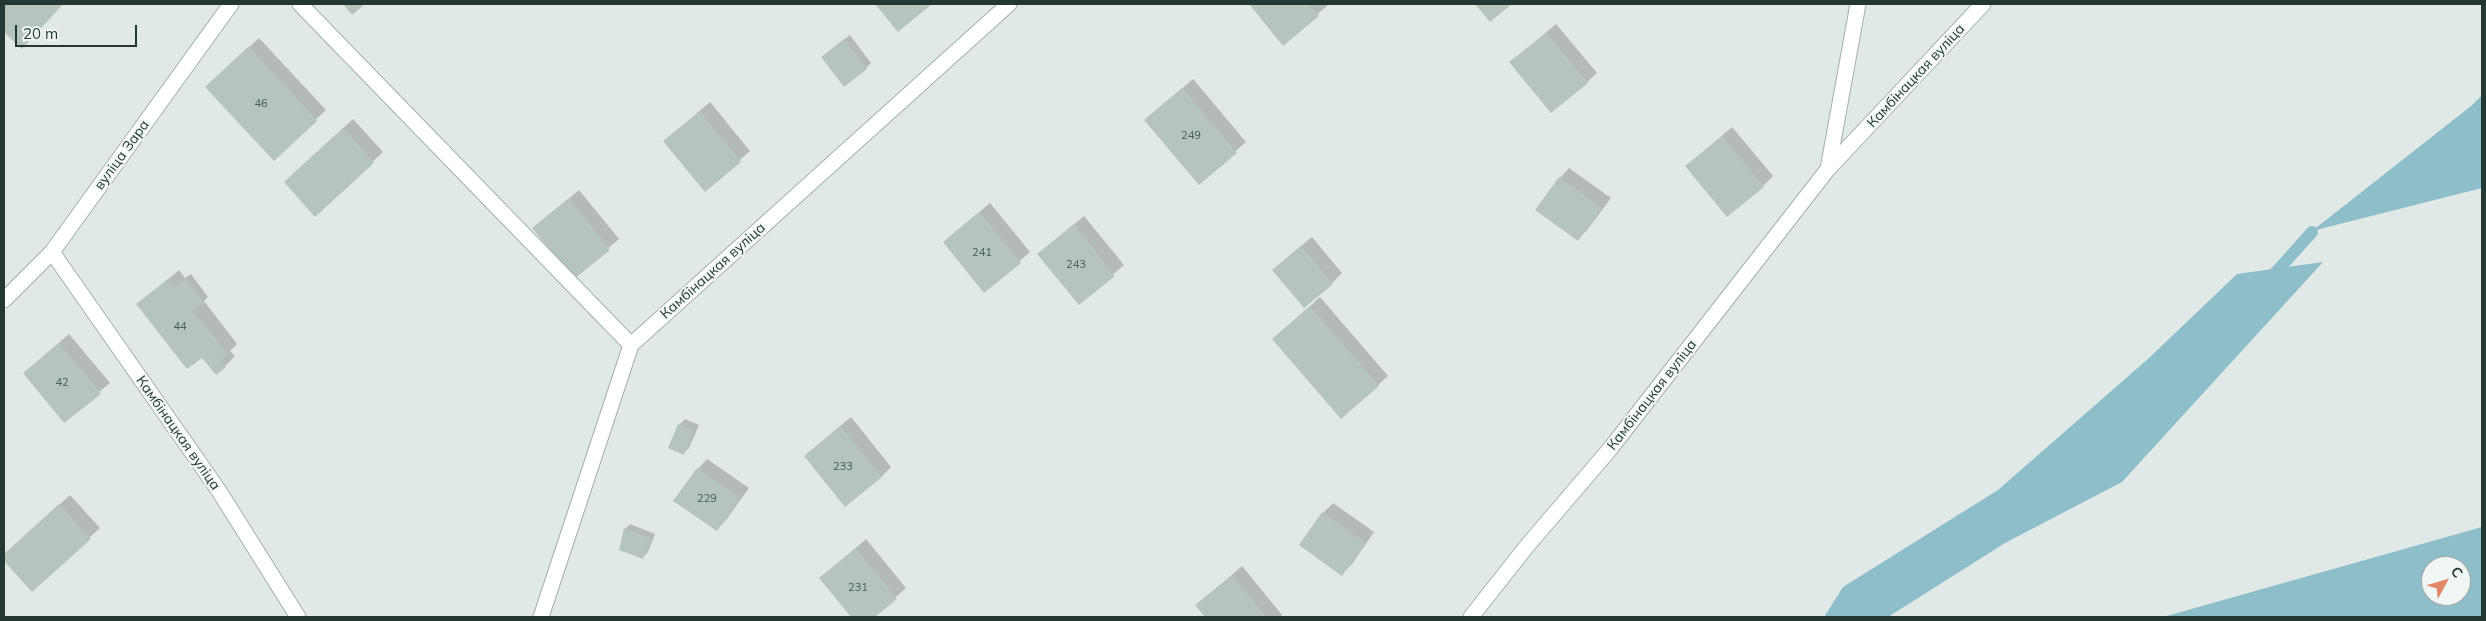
<!DOCTYPE html>
<html>
<head>
<meta charset="utf-8">
<style>
	body { margin:0 }
	#map { position:relative; width:2486px; height:621px; overflow:hidden; background:#e0e9e5; font-family:Mulish,sans-serif }
	canvas { display:block }
	.frame { position:absolute; inset:0; border:5px solid #233833; pointer-events:none }
	.north { position:absolute; left:2421px; top:556px; width:50px; height:50px; box-sizing:border-box; background:#f0f6f3; border:1px solid #9eaaa6; border-radius:50%; rotate:51deg; font-size:14px; font-weight:700; line-height:20px; text-align:center; color:#233833 }
	.north::after { content:''; display:block; margin:auto; width:18px; height:22px; background:#e28766; clip-path:polygon(50% 0,100% 100%,50% 72%,0 100%) }
	.scale { position:absolute; left:15px; top:25px; width:122px; height:22px; box-sizing:border-box; border:2px solid #233833; border-top:0; padding-left:6px; font-size:15px; line-height:18px; white-space:nowrap; color:#233833; -webkit-text-stroke:4px #f0f6f3; paint-order:stroke }
</style>
</head>
<body>
<div id="map">
<canvas width="2486" height="621"></canvas>
<div class="frame"></div>
<div class="north">С</div>
<div class="scale">20 m</div>
</div>
<script>
const g = document.querySelector('canvas').getContext('2d');
g.lineJoin = 'round';
function fill(path, color) {
  g.fillStyle = color;
  g.fill(path, 'evenodd');
}
function stroke(path, color, width, dash) {
  g.strokeStyle = color;
  g.lineWidth = width;
  g.lineCap = dash ? 'butt' : 'round';
  g.setLineDash(dash || []);
  g.stroke(path);
}
function write(font, color, halo, rows, align = 'center') {
  g.font = font + ' Mulish,sans-serif';
  g.lineWidth = 4;
  g.setLineDash([]);
  g.textBaseline = 'middle';
  g.strokeStyle = halo;
  g.fillStyle = color;
  for (const [text, x, y, turn = 0] of rows) {
    g.save();
    g.translate(x, y);
    g.rotate((+turn || 0) * Math.PI / 180);
    g.textAlign = isNaN(turn) ? turn : align;
    if (halo) g.strokeText(text, 0, 0);
    g.fillText(text, 0, 0);
    g.restore();
  }
}
const water = new Path2D(`
	M2482,95V188L2312,231L2471,106Z
	M2323,262L2122,482L2005,543L1888,617H1824L1843,587L1998,490L2149,358L2237,274Z
	M2482,527V617H2163ZM2431,566H2461V596H2431Z`);
const shadow = new Path2D(`
	M4,4H63L22,47L4,31Z
	M876,4H930L898,30Z
	M1250,4H1327L1328,5L1283,44Z
	M1556,24L1597,73L1587,82L1511,62Z
	M850,35L871,63L866,68L828,52Z
	M259,38L326,110L274,159L217,77Z
	M1193,79L1246,142L1199,183L1146,120Z
	M710,102L750,151L706,190L665,141Z
	M353,119L383,152L315,215L295,172Z
	M1732,127L1773,176L1763,186L1687,166Z
	M1569,168L1611,198L1588,229L1578,239L1560,178Z
	M579,190L619,239L574,277L534,228Z
	M990,203L1030,252L984,292L944,242Z
	M1084,216L1124,265L1079,303L1039,254Z
	M1312,237L1342,273L1332,283L1284,260Z
	M179,270L185,278L191,274L208,297L204,301L237,344L230,351L235,356L225,366L202,356L138,304Z
	M1320,297L1388,376L1378,385L1273,339Z
	M69,334L110,383L64,421L24,373Z
	M851,417L891,467L881,477L805,456Z
	M685,419L699,425L689,448L684,453L670,447L680,424Z
	M707,459L749,488L726,520L716,530L698,469Z
	M70,495L100,528L32,590L4,559V555Z
	M1333,503L1374,532L1352,564L1342,574L1323,513Z
	M630,524L655,534L648,552L643,557L625,529Z
	M866,539L906,588L873,617H853L821,578Z
	M1242,566L1282,615L1280,617H1207L1197,605Z`);
const stream = new Path2D(`
	M2269,280L2312,232`);
const building = new Path2D(`
	M4,4H63L22,49L4,32Z
	M343,4H365L352,15Z
	M875,4H932L898,32Z
	M1249,4H1309L1319,16L1283,46Z
	M1475,4H1512L1490,22Z
	M1546,33L1588,83L1551,113L1509,62Z
	M844,39L867,69L844,87L821,57Z
	M249,46L317,121L274,161L205,87Z
	M1182,88L1237,153L1199,185L1144,120Z
	M700,111L741,162L705,192L663,141Z
	M343,128L374,163L315,217L284,182Z
	M1722,136L1764,187L1727,217L1685,166Z
	M1559,177L1602,208L1578,241L1535,210Z
	M569,198L610,250L574,279L532,228Z
	M979,212L1021,263L984,293L943,242Z
	M1074,224L1115,276L1079,305L1037,254Z
	M1301,246L1333,284L1304,308L1272,270Z
	M185,278L204,303L193,311L228,354L220,360L226,367L216,375L202,358L187,369L136,304L168,279L175,287Z
	M1310,306L1379,386L1341,419L1272,339Z
	M59,343L101,394L64,423L23,373Z
	M678,424L694,430L684,455L668,448Z
	M840,426L882,477L845,507L804,456Z
	M697,468L740,498L717,531L673,501Z
	M59,504L91,539L32,592L4,561V554Z
	M1322,512L1365,543L1342,576L1299,545Z
	M624,528L651,539L643,559L619,550Z
	M856,548L897,599L875,617H851L819,578Z
	M1232,575L1266,617H1205L1195,605Z`);
const service = new Path2D(`
	M300,4L631,345`);
const minor = new Path2D(`
	M1828,169L1983,4
	M52,252L219,491L298,617
	M4,300L52,252L231,4
	M541,617L631,345L1009,4
	M1471,617L1527,546L1610,449L1828,169L1858,4`);
const numberNames = [
	["46",261,104],
	["249",1191,136],
	["241",982,253],
	["243",1076,265],
	["44",180,327],
	["42",62,383],
	["233",843,467],
	["229",707,499],
	["231",858,588]
];
const streetNames = [
	["Камбінацкая вуліца",1916,76,-47],
	["вуліца Зара",122,155,-54],
	["Камбінацкая вуліца",713,271,-42],
	["Камбінацкая вуліца",1652,395,-52],
	["Камбінацкая вуліца",178,433,55]
];
fill(water, '#8ebec9');
fill(shadow, '#0003');
stroke(stream, '#8ebec9', 12);
fill(building, '#b6c4be');
stroke(service, '#a4b0ac', 17);
stroke(minor, '#a4b0ac', 17);
stroke(service, '#fff', 15);
stroke(minor, '#fff', 15);
write('11px', '#485b56', null, numberNames);
write('14px', '#233833', '#f0f6f3', streetNames);
</script>
</body>
</html>
